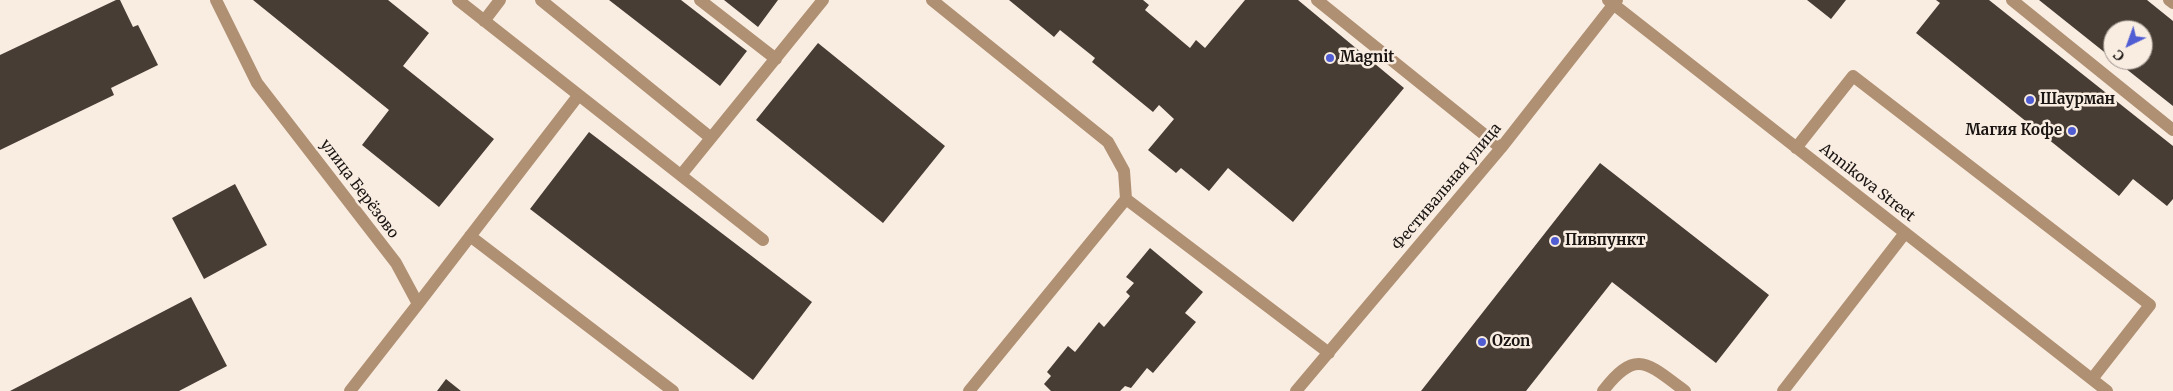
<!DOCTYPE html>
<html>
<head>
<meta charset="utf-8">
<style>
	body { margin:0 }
	#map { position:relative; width:2173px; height:391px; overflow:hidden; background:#f9ede2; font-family:Merriweather,serif }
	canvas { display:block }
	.north { position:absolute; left:2103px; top:20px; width:50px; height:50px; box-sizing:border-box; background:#f9ede2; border:1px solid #a0978f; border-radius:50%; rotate:222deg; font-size:14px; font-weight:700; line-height:20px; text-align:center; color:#1a1512 }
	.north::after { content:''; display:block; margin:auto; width:18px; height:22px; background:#505dd3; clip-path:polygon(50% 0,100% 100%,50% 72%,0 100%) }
</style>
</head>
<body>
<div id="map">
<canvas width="2173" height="391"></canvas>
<div class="north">С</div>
</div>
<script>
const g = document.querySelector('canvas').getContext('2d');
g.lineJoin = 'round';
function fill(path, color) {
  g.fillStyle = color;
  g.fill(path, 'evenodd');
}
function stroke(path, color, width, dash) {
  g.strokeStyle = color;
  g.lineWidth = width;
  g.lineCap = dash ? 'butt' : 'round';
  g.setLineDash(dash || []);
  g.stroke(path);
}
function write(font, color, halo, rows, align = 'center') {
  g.font = font + ' Merriweather,serif';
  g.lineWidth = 5;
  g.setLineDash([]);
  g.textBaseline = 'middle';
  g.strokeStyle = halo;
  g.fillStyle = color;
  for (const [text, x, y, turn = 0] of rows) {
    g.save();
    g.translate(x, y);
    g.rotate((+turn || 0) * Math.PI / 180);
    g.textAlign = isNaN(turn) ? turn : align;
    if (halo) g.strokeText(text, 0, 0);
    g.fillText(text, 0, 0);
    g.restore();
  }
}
const building = new Path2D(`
	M116,0H120L133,27L138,25L158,65L111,88L114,95L0,150V55Z
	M253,0H388L429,33L403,66L494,139L439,207L362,145L389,110Z
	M609,0H681L747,51L720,86Z
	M724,0H778L758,27Z
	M1009,0H1143L1149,5L1145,10L1190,48L1196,40L1205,48L1245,0H1298L1404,88L1293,222L1228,168L1209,191L1181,168L1176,173L1148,150L1174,119L1159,105L1153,112L1092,62L1095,58L1060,30L1054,37Z
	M1807,0H1846L1831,19Z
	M1936,0H1989L2173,146V199L2167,206L2133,179L2119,196L1916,33L1940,3Z
	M2039,0H2147L2173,21V106L2115,60H2143V30H2113V59Z
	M818,43L945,146L883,223L756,120Z
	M589,132L812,302L753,380L530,209Z
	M1600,163L1769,295L1716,363L1612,282L1526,391H1421Z
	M235,184L267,245L204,279L172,218Z
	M1150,248L1203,292L1185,313L1196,322L1153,373L1147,368L1131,388L1125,386L1120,391H1051L1044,384L1051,376L1047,372L1068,346L1075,352L1099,322L1104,327L1130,296L1126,292L1134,283L1126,277Z
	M191,297L227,366L179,391H10Z
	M446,379L461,391H437Z`);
const minor = new Path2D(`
	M216,0L257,83L396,263L418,304L350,391
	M458,0L763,240
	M541,0L711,138
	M700,0L776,59
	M932,0L1108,142L1124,171L1126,199L969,391
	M1317,0L1501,148
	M1608,0L2107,391
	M2012,0L2173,130
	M2169,0L2173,3
	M484,21L500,0
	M1796,148L1853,76L2150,305L2092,379
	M681,175L823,0
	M1126,199L1329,353
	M470,236L673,391
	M418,304L578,96
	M1296,391L1501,148L1617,0
	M1603,391C1636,348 1647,363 1685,391
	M1783,391L1905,233`);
const markers = [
	[1330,58,5,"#505dd3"],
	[2030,100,5,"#505dd3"],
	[2072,131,5,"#505dd3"],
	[1555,241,5,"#505dd3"],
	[1482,342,5,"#505dd3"]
];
const poiNames = [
	["Magnit",1340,58],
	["Шаурман",2040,100],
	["Магия Кофе",2062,131,"right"],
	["Пивпункт",1565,241],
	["Ozon",1492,342]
];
const streetNames = [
	["Annikova Street",1867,183,38],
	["Фестивальная улица",1447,187,-50],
	["улица Берёзово",359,189,53]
];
fill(building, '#473d34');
stroke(minor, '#b09073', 12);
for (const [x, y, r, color] of markers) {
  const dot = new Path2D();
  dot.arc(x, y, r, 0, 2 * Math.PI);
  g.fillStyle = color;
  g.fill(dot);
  stroke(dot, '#f9ede2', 2);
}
write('bold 15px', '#1a1512', '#f9ede2', poiNames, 'left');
write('15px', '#1a1512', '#f9ede2', streetNames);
</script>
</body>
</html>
